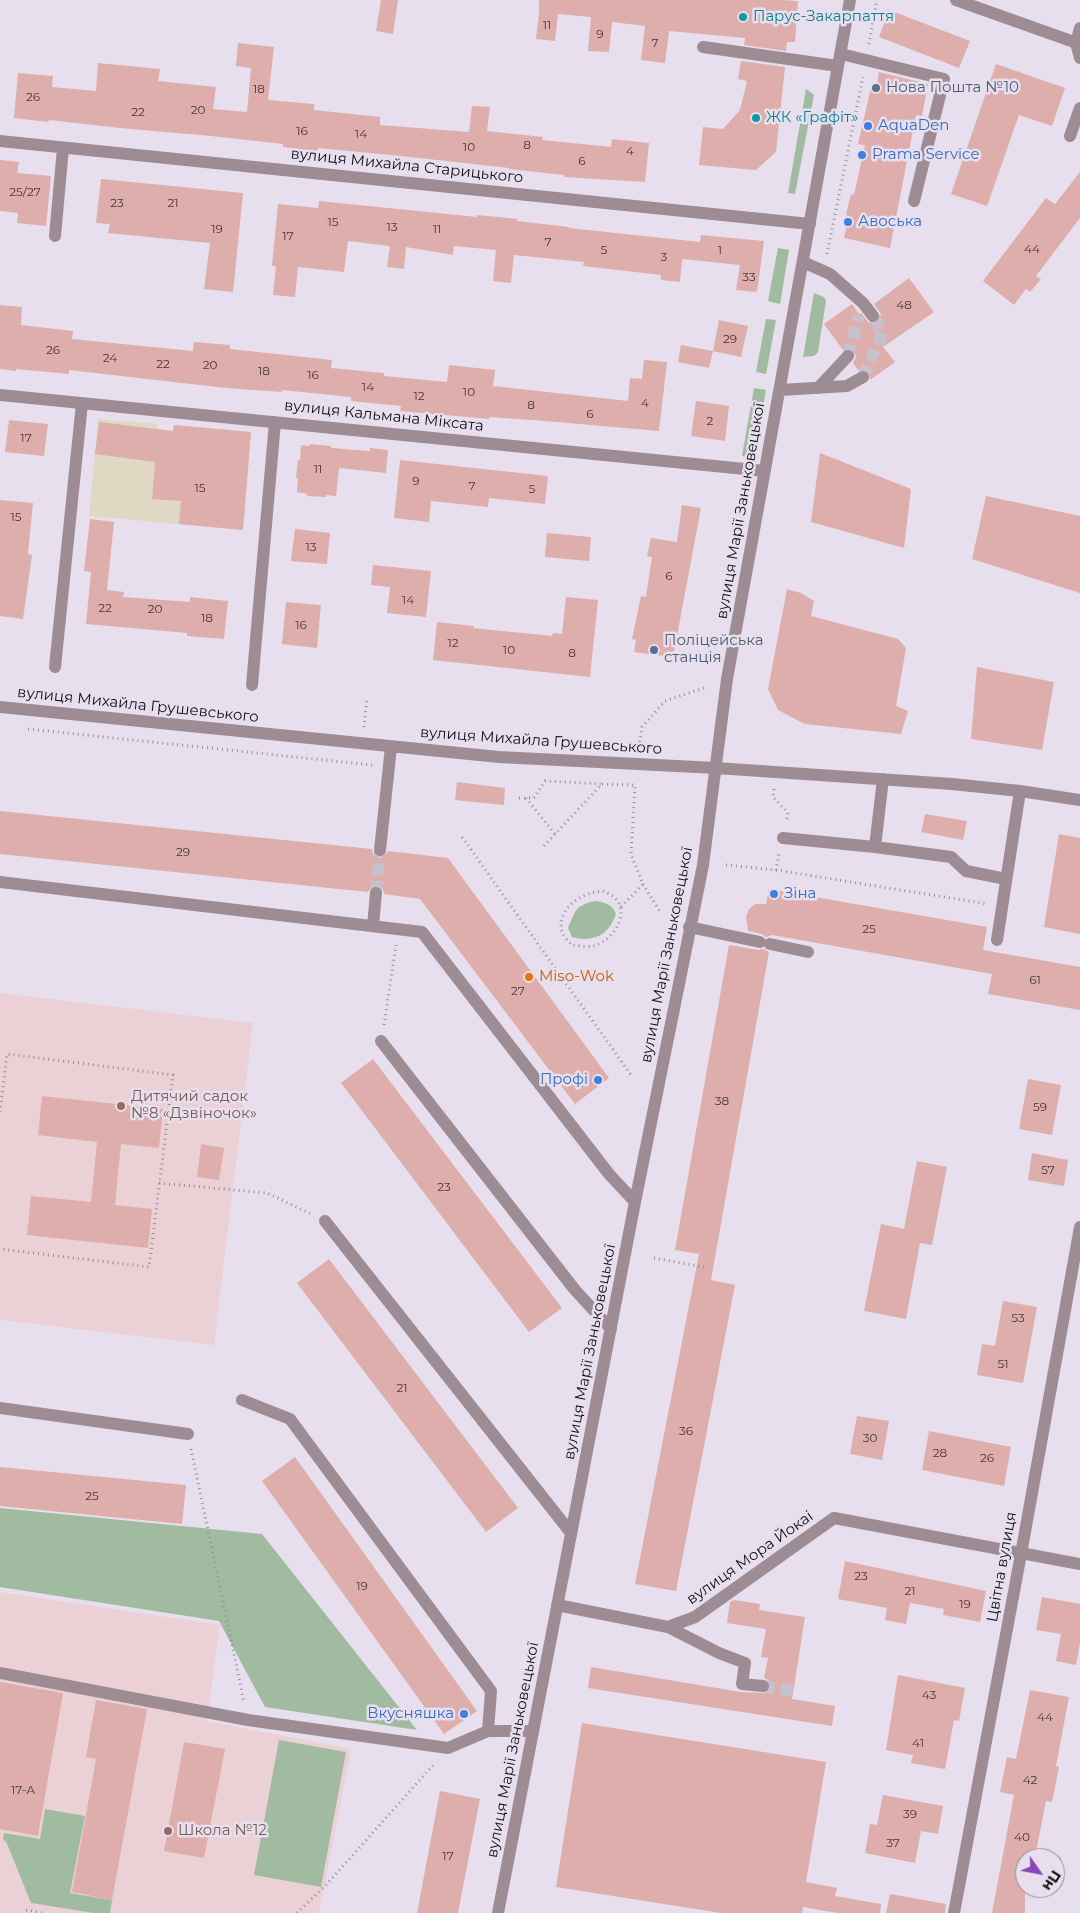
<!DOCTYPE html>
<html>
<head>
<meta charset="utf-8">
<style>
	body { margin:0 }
	#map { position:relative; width:1080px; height:1913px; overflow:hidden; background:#e7dfed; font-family:Montserrat,sans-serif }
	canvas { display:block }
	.north { position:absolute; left:1015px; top:1848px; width:50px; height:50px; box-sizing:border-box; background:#e7dfed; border:1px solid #928c97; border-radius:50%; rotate:123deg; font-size:14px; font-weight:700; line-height:20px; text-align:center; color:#131015 }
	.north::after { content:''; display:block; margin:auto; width:18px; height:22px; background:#8946ba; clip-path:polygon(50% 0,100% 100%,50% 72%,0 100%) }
</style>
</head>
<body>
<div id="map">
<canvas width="1080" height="1913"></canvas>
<div class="north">Пн</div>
</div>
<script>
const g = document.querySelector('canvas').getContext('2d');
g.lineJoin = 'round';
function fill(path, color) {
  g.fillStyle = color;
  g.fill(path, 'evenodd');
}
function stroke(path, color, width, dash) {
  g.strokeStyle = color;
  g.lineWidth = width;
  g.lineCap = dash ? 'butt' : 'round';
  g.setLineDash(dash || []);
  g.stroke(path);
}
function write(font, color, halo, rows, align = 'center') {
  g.font = font + ' Montserrat,sans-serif';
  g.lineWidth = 5;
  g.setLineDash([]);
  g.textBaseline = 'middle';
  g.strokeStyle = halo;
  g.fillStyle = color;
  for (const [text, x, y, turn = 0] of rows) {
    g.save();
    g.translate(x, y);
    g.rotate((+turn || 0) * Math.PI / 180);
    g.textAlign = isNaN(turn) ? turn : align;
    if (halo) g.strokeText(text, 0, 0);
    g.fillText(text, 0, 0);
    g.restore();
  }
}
const commercial = new Path2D(`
	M98,419L158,424L157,436L173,437L174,425L251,432L243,530L89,516Z`);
const education = new Path2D(`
	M0,993L253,1023L214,1345L0,1320Z
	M0,1592L220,1625L207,1721L351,1749L319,1913H0Z`);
const green = new Path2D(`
	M806,89L814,95L795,194L788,193Z
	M778,248L789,250L780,304L768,301Z
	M814,293L824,297L826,301L818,352L814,356L803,357Z
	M766,319L776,320L766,374L756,372Z
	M754,388L766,390L754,458L742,456Z
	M596,901C605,902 613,905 616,914C609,935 593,943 572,937L568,928C576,910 575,905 596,901Z
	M0,1508L262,1534L417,1730L265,1707L219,1621L0,1587Z
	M279,1740L346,1752L321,1887L254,1875Z
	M45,1809L85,1816L70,1893L112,1900L110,1913H94L31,1903L6,1841L3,1840L4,1833L40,1839Z`);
const building = new Path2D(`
	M381,0H398L393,34L376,31Z
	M539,0H782L798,1L795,42H787L786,51L744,45L745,38L669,31L665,63L641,60L645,26L612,22L609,52L588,51L591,17L558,14L555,41L536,39L539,13Z
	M889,10L970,41L959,68L879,37Z
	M238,43L274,47L268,100L314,104V110L380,117V125L469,132L472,106L490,107L487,131L543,137L542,140L611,147L612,139L649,143L645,182L564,177V175L509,169V168L401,156L318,148L317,151L283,147V144L211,136L120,128L49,120L48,122L14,118L18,73L53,76L52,87L96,91L98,63L160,69L158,81L216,87L213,109L247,112L251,68L236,66Z
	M741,61L785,67L776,152L756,170L699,165L703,127L723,129L740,110L747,81L738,79Z
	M996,64L1065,88L1052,126L1019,115L987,206L951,194Z
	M879,72L928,84L922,116L916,115L890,248L844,238L849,216L846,215L851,194L854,195L865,145L858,144L863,122L872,84L877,85Z
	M0,160L19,162L17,173L51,176L46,226L17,223L18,213L0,211Z
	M1080,172V218L1036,276L1041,279L1030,292L1026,289L1014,305L983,281L1046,198L1055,204Z
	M101,179L243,193L233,292L204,289L210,243L108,233L110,224L96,223Z
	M319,201L477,217V215L518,219L517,221L569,227V228L700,242L701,235L764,241L757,292L736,290L740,265L682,259L680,282L661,280V275L583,266L584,262L514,255L511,283L493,281L496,250L454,246L453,255L406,247L404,269L387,267L390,246L348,241L344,272L298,267L295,297L273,295L276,266H272L278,204L318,208Z
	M909,278L934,312L883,347L895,362L870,380V373L868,370L863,369L858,370L853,363L856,357L854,350L849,348L843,350L824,324L852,304L859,314L861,313L869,323H878L881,314L874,304Z
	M0,305L22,307L21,325L73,331L72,339L193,351L194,342L230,345V349L332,360L331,368L384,373V376L447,382L449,365L495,370L493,386L628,401L630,378L642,379L644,360L667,362L659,431L545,421L490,417L489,419L400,411L401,406L351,401V397L282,390V392L226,388L69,370V374L16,369V371L0,369Z
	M719,320L748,326L741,357L713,351Z
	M681,345L713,351L709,368L678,362Z
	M696,401L729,406L725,441L691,436Z
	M9,420L48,424L44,456L5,452Z
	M99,422L173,431L174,425L251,432L243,530L179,524L181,501L152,499L155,462L95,454Z
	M310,444L331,446V448L370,451V448L388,450L386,473L339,468L336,496L326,495V497L307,496L308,494L297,492L298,478H296L298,460H300L301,445L309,446Z
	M820,453L911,489L904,548L811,522Z
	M400,460L548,476L545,504L489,498L488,507L431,501L429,522L394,518Z
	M986,496L1080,516V593L972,559Z
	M0,500L33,503L28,554L32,555L23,619L0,616Z
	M682,505L701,508L673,657L634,652L636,640L632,639L641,596L646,597L652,557L647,556L651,538L677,542Z
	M90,519L114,522L107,590L124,592L123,597L190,602V597L228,601L224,639L187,636V633L86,624L91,572L84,571Z
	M295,529L330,533L327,564L291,561Z
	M547,533L591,537L589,561L545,557Z
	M373,565L431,571L426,617L387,613L390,587L371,585Z
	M787,589L801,593L814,601L811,616L898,639L906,648L896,706L908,711L901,734L805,724L778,710L768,689Z
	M566,597L598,600L590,677L433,660L437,622L474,626L473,628L552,636L553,633L562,634Z
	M286,602L321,605L317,648L282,644Z
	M977,667L1054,682L1042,750L971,739Z
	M457,782L505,788L504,805L455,800Z
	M0,811L372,849L373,854L379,858L384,857L388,851L448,858L609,1078L575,1104L420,899L384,894L383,889L377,885L372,886L368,892L0,854Z
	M925,814L967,821L963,840L921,832Z
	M1059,834L1080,838V934L1044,927Z
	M769,889L987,927L983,950L1080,967V1010L988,994L992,974L772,935L766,937L762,934L748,931L746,916L749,909L755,904H766Z
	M729,945L758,950L764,949L769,952L711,1280L735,1285L676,1591L635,1584L699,1254L675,1250Z
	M373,1059L562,1308L529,1332L341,1083Z
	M1028,1079L1061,1085L1052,1135L1019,1129Z
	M42,1096L163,1109L159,1148L121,1144L115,1205L152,1209L148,1248L27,1235L31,1196L91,1202L97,1142L38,1135Z
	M201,1144L224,1148L219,1180L197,1177Z
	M1032,1153L1068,1160L1064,1186L1028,1180Z
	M917,1161L947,1167L932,1245L920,1243L906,1319L864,1311L881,1224L904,1229Z
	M329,1259L518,1508L486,1532L297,1283Z
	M1003,1301L1037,1307L1023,1383L977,1375L982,1344L995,1346Z
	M857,1416L889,1421L882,1460L850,1454Z
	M929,1431L1011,1447L1004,1486L922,1470Z
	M295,1457L477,1711L444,1734L262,1481Z
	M0,1467L186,1485L182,1524L0,1506Z
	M845,1561L986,1591L980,1622L943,1615L944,1609L910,1603L906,1624L885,1620L887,1608L838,1599Z
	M1042,1597L1080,1604V1643L1076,1665L1056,1661L1061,1634L1036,1630Z
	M734,1600L760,1604L759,1610L805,1617L792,1699L835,1706L832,1726L588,1688L591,1667L741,1692L767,1693L771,1686L768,1680L764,1678L768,1658L761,1657L766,1629L727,1623L730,1602Z
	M898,1675L965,1688L959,1721L954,1720L945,1769L911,1763L913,1755L886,1750Z
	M0,1682L63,1693L38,1836L0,1829Z
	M1030,1690L1069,1697L1056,1766L1059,1767L1052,1802L1046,1801L1036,1852L1061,1857L1058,1876H1055V1858H1025V1913H992L1014,1795L1000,1792L1007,1757L1016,1759Z
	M96,1700L147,1709L112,1900L72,1892L96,1759L86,1757Z
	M582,1723L826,1762L806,1882L837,1888L835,1896L881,1904L880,1913H837L803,1907L802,1913H721L556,1887Z
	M184,1742L225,1749L204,1858L164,1851Z
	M440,1791L480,1799L458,1913H417Z
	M883,1795L943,1806L938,1834L921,1831L915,1863L865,1853L870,1824L877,1825Z
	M890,1894L946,1904L945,1913H886Z`);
const minorTunnel = new Path2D(`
	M848,356L859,315
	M863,377L883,332L873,316
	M376,893L380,850
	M763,1686L793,1691`);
const path = new Path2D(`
	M869,44L877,0
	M827,254L863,77
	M364,727L367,698
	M28,729L372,765
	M639,747L642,727L665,701L707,687
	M774,789L773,797L788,813L786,822
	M519,798H534L545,781L602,784
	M526,798L555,834
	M462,837L631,1075
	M544,846L602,784L635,785L631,855L643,884L621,907
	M726,865L776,870L779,853
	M776,870L988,904
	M643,884L661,913
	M603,891C607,893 613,895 616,899C630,915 612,940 596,945C589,948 580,946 572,945C568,941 562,935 561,928C560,906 583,892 603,891Z
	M384,1025L396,945
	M0,1112L7,1054L173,1075L149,1267L0,1249
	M159,1183L267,1193L311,1214
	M654,1258L704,1267
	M191,1449L244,1702
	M26,1910L42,1913
	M297,1913L326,1885L435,1763`);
const minor = new Path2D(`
	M956,0L1080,44
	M1080,28L1076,43L1080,58
	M703,47L838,66
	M841,54L944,79L914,201
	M1070,136L1080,108
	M0,141L810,224
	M55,236L63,148
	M803,262L830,274L863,303L873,316
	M818,388L848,356
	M780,390L847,386L863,377
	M0,395L765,471
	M55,667L82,403
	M252,685L275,422
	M0,707L499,757L716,768L952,784L1020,791L1080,800
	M783,838L875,847L951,857L966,871L1006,879
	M875,847L883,779
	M380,850L391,747
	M0,882L422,932L609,1174L635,1202
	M373,926L376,893
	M689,927L760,942
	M997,940L1020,791
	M770,944L808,952
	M381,1041L575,1290L611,1329
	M325,1221L571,1533
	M242,1400L290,1419L491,1691L488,1731
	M0,1408L188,1434
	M557,1605L668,1627L695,1617L834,1518L1080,1564
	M668,1627L719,1653L745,1663L742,1684L763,1686
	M0,1673L248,1720L448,1748L488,1731H533
	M498,1913L635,1202L703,865L727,679L850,0
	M954,1913L1021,1554L1080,1227`);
const markers = [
	[743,17,5,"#0f9aa8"],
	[876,88,5,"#5c6f8a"],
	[756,118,5,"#0f9aa8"],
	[868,126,5,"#3f7fe0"],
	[862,155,5,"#3f7fe0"],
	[848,222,5,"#3f7fe0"],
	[654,650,5,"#5c6f8a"],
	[774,894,5,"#3f7fe0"],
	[529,977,5,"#e8710a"],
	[598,1080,5,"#3f7fe0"],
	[121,1106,5,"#8d6e63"],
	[464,1714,5,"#3f7fe0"],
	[168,1831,5,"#8d6e63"]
];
const numberNames = [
	["11",547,25],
	["9",600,34],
	["7",655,43],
	["18",259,89],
	["26",33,97],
	["20",198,110],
	["22",138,112],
	["16",302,131],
	["14",361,134],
	["8",527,145],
	["10",469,147],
	["4",630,151],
	["6",582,161],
	["25/27",25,192],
	["23",117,203],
	["21",173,203],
	["15",333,222],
	["13",392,227],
	["19",217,229],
	["11",437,229],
	["17",288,236],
	["7",548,242],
	["44",1032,249],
	["5",604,250],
	["1",720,250],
	["3",664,257],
	["33",749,277],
	["48",904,305],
	["29",730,339],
	["26",53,350],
	["24",110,358],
	["22",163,364],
	["20",210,365],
	["18",264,371],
	["16",313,375],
	["14",368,387],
	["10",469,392],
	["12",419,396],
	["4",645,403],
	["8",531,405],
	["6",590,414],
	["2",710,421],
	["17",26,438],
	["11",318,469],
	["9",416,481],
	["7",472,486],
	["15",200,488],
	["5",532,489],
	["15",16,517],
	["13",311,547],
	["6",669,576],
	["14",408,600],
	["22",105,608],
	["20",155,609],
	["18",207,618],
	["16",301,625],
	["12",453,643],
	["10",509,650],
	["8",572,653],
	["29",183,852],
	["25",869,929],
	["61",1035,980],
	["27",518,991],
	["38",722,1101],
	["59",1040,1107],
	["57",1048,1170],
	["23",444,1187],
	["53",1018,1318],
	["51",1003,1364],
	["21",402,1388],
	["36",686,1431],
	["30",870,1438],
	["28",940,1453],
	["26",987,1458],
	["25",92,1496],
	["23",861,1576],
	["19",362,1586],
	["21",910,1591],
	["19",965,1604],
	["43",929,1695],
	["44",1045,1717],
	["41",918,1743],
	["42",1030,1780],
	["17-А",23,1790],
	["39",910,1814],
	["40",1022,1837],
	["37",893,1843],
	["17",448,1856]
];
const cultureNames = [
	["Парус-Закарпаття",753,17],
	["ЖК «Графіт»",766,118]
];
const serviceNames = [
	["Нова Пошта №10",886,88],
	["Поліцейська",664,641],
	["станція",664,658]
];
const shopNames = [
	["AquaDen",878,126],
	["Prama Service",872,155],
	["Авоська",858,222],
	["Зіна",784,894],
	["Профі",588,1080,"right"],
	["Вкусняшка",454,1714,"right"]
];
const streetNames = [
	["вулиця Михайла Старицького",407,166,6],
	["вулиця Кальмана Міксата",384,416,6],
	["вулиця Марії Заньковецької",741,511,-80],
	["вулиця Михайла Грушевського",138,705,6],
	["вулиця Михайла Грушевського",541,741,4],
	["вулиця Марії Заньковецької",667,955,-79],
	["вулиця Марії Заньковецької",590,1352,-79],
	["вулиця Мора Йокаі",750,1558,-35],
	["Цвітна вулиця",1002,1567,-80],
	["вулиця Марії Заньковецької",513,1750,-79]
];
const foodNames = [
	["Miso-Wok",539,977]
];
const educationNames = [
	["Дитячий садок",131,1097],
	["№8 «Дзвіночок»",131,1114],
	["Школа №12",178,1831]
];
fill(commercial, '#e1d8c3');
fill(education, '#ebd1d6');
fill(green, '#a1bba0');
fill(building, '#ddaeab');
stroke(minorTunnel, '#c7c0cd', 12, [12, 6]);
stroke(path, '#958f9a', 3, [1, 4]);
stroke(minor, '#9e8c94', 12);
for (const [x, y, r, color] of markers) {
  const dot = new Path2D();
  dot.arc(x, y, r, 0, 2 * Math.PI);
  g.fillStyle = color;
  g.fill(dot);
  stroke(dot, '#e7dfed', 2);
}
write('12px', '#46383a', null, numberNames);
write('15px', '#0d838f', '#e7dfed', cultureNames, 'left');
write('15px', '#4e5e75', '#e7dfed', serviceNames, 'left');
write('15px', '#366cbe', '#e7dfed', shopNames, 'left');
write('15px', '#131015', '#e7dfed', streetNames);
write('15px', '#c56008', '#e7dfed', foodNames, 'left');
write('15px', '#785e54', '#e7dfed', educationNames, 'left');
</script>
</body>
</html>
